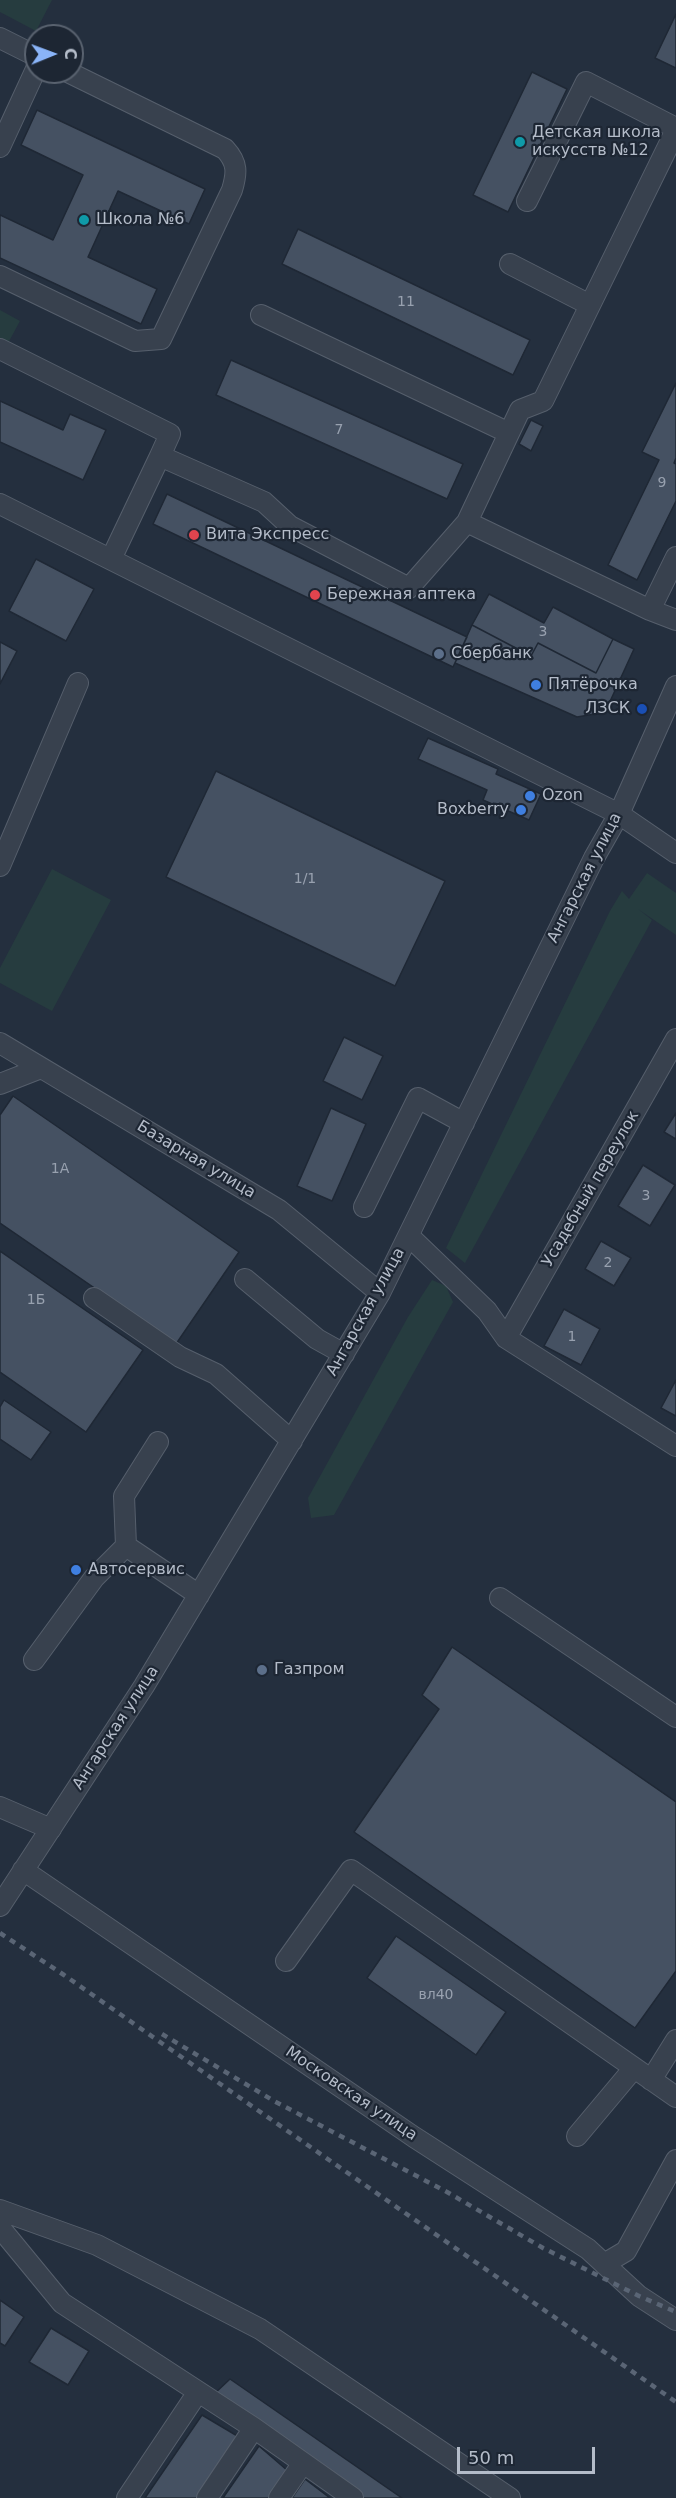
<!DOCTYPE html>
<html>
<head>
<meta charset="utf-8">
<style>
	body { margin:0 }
	#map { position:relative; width:676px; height:2498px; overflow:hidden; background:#242f3e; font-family:"DejaVu Sans",sans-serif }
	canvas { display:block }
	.north { position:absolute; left:24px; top:24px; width:60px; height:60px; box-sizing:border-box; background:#1d2633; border:2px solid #59626f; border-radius:50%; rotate:89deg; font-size:16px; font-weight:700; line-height:24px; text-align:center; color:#b4bcc9 }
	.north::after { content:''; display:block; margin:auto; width:21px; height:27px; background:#8ab4f8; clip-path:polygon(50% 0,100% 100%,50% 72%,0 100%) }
	.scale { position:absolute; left:457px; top:2447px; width:138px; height:27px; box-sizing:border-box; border:3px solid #b4bcc9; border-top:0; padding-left:8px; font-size:18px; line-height:21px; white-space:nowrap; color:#b4bcc9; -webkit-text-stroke:4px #1d2633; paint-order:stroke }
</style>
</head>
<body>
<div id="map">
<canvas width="676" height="2498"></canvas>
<div class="north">С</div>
<div class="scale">50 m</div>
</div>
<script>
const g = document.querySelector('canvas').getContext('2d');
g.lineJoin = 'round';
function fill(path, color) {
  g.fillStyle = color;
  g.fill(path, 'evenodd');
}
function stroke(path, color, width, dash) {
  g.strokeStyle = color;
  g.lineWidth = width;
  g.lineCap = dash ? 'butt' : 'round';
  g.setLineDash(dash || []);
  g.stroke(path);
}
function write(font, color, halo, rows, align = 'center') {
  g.font = font + ' "DejaVu Sans",sans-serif';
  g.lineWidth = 4.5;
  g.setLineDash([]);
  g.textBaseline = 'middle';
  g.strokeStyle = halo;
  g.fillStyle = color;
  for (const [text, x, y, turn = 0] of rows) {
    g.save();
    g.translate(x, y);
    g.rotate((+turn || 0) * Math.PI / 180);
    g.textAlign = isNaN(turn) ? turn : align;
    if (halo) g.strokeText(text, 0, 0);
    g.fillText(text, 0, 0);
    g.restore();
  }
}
const green = new Path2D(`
	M0,0H52L36,31L0,12Z
	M0,310L20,321L7,345L0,342Z
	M52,869L111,900L52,1011L0,983V968Z
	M647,873L676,893V935L638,909L652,920L465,1263L446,1248L610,911L622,891L629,899Z
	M432,1280L446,1286L453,1302L334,1515L311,1518L308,1498L408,1317Z`);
const building = new Path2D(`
	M676,14V68L655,58Z
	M532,72L567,89L508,212L473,195Z
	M37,110L205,189L189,224L118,191L88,257L157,289L141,324L0,258V215L53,240L83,175L21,145Z
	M298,229L530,340L513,375L282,264Z
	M231,360L463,464L447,499L216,395Z
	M676,383V458L674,463L676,464V501L637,580L608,565L659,460L642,452Z
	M0,401L63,430L70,414L106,430L83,480L0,442Z
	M531,420L543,426L531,451L519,444Z
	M167,494L467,637L453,667L153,524Z
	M36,559L94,589L66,641L9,611Z
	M489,594L544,623L553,607L613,639L596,673L538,643L531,656L472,625Z
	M472,625L531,656L538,643L596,673L613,639L634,649L607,708L601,713L577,717L455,663Z
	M0,642L17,651L0,684Z
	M428,738L498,769L496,774L541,794L529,820L483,800L487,790L418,759Z
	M216,771L445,881L395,986L166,877Z
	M344,1037L383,1056L362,1100L323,1081Z
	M13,1096L239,1252L176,1344L0,1223V1115Z
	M331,1108L366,1124L332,1201L297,1186Z
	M676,1113V1139L664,1132Z
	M643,1165L675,1185L650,1226L618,1206Z
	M601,1241L631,1258L614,1286L585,1269Z
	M0,1251L143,1350L86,1432L0,1372Z
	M564,1309L600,1329L581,1365L544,1346Z
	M676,1380V1416L661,1408Z
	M4,1400L51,1432L31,1460L0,1439V1407Z
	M452,1647L676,1802V1971L635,2028L354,1832L439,1709L422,1695Z
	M396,1936L506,2012L476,2055L367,1978Z
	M0,2300L24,2317L5,2346L0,2343Z
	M51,2328L89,2351L68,2385L29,2362Z
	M230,2379L402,2498H362L213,2395Z
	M202,2415L239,2437L198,2498H145Z
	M259,2446L288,2471L269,2498H223Z
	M305,2479L330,2498H292Z`);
const minor = new Path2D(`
	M0,38L36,56
	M676,130L543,401L520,410L467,522L650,610L676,620
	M0,147L36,69
	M527,201L586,82L676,128
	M510,264L590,305
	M0,276L135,341L161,339L232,190C237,173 238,163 225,149L68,72
	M261,315L509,433
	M0,349L170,434L160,456L264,502L290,526L409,588L467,522
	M0,504L619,814L676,853
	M111,559L160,456
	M650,610L676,557
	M0,866L78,683
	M0,1043L279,1210L380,1293
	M0,1084L41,1068
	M364,1207L418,1098L464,1123
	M409,1236L487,1311L506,1338L676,1446
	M245,1279L317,1339L344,1354
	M94,1298L180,1357L216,1374L292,1441
	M506,1338L676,1039
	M126,1546L124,1496L158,1442
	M500,1598L676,1717
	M34,1660L94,1578L126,1546L199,1595
	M0,1807L51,1829
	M23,1870L414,2137L588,2249L639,2296L676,2320
	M0,1906L144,1686L380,1293L594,858L619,814L676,686
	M286,1961L351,1870L676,2097
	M651,2080L676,2040
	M577,2136L634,2068
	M0,2210L97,2245L260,2329L510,2498
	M0,2219L2,2230L62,2303L254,2428L353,2498
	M604,2264L626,2251L676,2160
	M127,2498L198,2392
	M207,2498L254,2428
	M279,2498L303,2463`);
const rail = new Path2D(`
	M0,1933L64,1975L676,2402
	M162,2034L274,2101L447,2192L543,2248L639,2296L676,2312`);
const markers = [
	[520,142,6,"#0f9aa8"],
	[84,220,6,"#0f9aa8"],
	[194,535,6,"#e0444e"],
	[315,595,6,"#e0444e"],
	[439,654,6,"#5c6f8a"],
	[536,685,6,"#3f7fe0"],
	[642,709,6,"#1a4fb4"],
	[530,796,6,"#3f7fe0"],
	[521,810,6,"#3f7fe0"],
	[76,1570,6,"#3f7fe0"],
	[262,1670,6,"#5c6f8a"]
];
const numberNames = [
	["11",406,302],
	["7",339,430],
	["9",662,483],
	["3",543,632],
	["1/1",305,879],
	["1А",60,1169],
	["3",646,1196],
	["2",608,1263],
	["1Б",36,1300],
	["1",572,1337],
	["вл40",436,1995]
];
const poiNames = [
	["Детская школа",532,133],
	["искусств №12",532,151],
	["Школа №6",96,220],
	["Вита Экспресс",206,535],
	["Бережная аптека",327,595],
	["Сбербанк",451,654],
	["Пятёрочка",548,685],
	["ЛЗСК",630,709,"right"],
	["Ozon",542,796],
	["Boxberry",509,810,"right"],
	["Автосервис",88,1570],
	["Газпром",274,1670]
];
const streetNames = [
	["Ангарская улица",585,878,-63],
	["Базарная улица",196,1160,31],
	["Усадебный переулок",591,1189,-60],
	["Ангарская улица",366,1312,-61],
	["Ангарская улица",116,1728,-57],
	["Московская улица",351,2094,34]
];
fill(green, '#263c3f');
fill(building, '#455162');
stroke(building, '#1f2835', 1.5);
stroke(minor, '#565f6c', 22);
stroke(minor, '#38414e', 20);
stroke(rail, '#5a6575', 4.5, [6, 6]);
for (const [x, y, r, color] of markers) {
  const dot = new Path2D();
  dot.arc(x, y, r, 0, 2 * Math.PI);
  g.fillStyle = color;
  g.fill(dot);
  stroke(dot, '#1d2633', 2);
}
write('14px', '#98a1af', null, numberNames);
write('16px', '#b4bcc9', '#1d2633', poiNames, 'left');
write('16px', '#b4bcc9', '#1d2633', streetNames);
</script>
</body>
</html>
